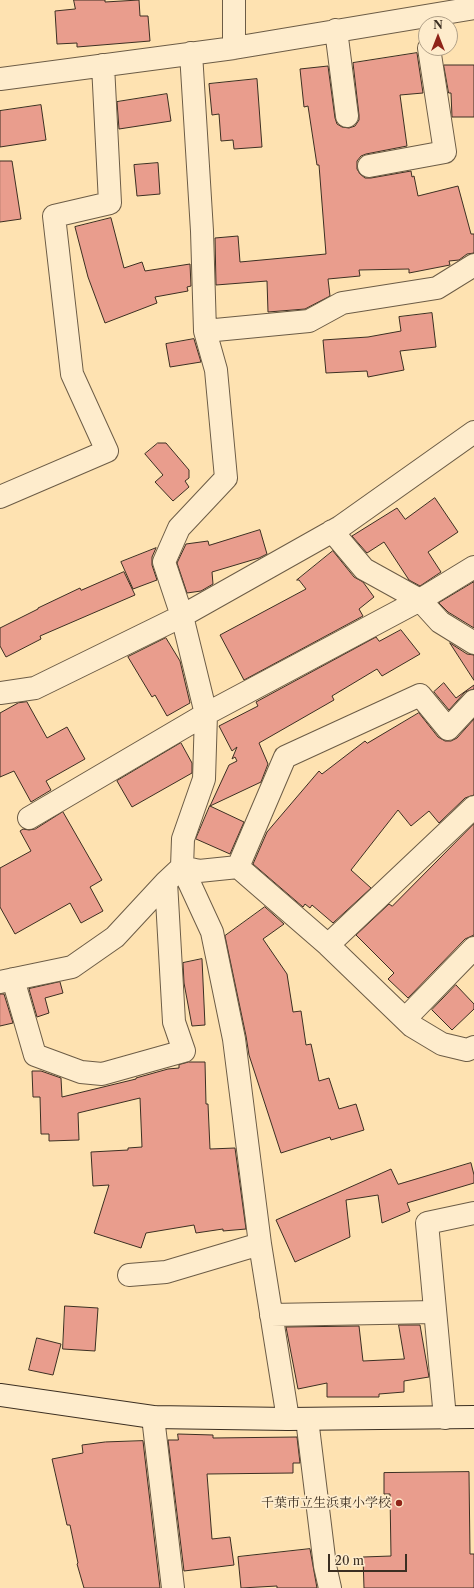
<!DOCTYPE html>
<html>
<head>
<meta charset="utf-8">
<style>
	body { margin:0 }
	#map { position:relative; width:474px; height:1588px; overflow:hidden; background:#fee2b1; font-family:"Libre Caslon Text",serif }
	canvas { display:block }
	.north { position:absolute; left:418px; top:16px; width:40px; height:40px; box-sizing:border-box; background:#feeccc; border:1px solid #b0a088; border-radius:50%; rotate:0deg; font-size:11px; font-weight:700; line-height:16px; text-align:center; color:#3c2f22 }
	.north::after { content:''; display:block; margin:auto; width:14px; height:18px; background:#8f2418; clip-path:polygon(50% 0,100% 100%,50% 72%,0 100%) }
	.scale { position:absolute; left:328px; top:1554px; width:79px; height:18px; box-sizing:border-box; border:2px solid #3c2f22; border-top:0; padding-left:5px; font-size:12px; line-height:14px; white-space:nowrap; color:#3c2f22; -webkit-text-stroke:3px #feeccc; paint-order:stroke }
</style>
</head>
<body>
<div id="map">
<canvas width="474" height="1588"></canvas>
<div class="north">N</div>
<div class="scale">20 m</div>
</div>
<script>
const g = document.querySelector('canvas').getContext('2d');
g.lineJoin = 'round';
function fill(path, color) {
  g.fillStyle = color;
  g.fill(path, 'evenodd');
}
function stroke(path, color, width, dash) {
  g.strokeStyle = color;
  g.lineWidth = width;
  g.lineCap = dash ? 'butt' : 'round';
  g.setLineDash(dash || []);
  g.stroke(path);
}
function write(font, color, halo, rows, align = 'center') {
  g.font = font + ' "Libre Caslon Text","Noto Serif JP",serif';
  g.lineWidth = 3.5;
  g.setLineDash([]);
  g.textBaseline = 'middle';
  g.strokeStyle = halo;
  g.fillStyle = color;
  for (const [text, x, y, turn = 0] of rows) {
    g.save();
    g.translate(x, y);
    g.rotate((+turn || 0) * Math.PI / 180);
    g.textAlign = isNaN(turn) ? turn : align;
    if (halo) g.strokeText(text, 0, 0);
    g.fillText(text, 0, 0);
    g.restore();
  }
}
const building = new Path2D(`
	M74,0H105V2L139,0L140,16H148L150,41L77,47V43L57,44L55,11L75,9Z
	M417,53L423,93L400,95L407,146L366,154L361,156L357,161V169L360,174L365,178H371L411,171L412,177L414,176L418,196L458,186L471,234H474V253L467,254L459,260L449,261L450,265L409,273V269L359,270L360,276L328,279L330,296L305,309L268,312L267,281L216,285L215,238L238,236L240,262L326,254L319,165H317L308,106L304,107L300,69L328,66L335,118L337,124L342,127L349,128L355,126L359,120V115L353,63Z
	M444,65H474V117H452L451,93H449Z
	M257,79L262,147L234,149L233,140L221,141L219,114L212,115L209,84Z
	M167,94L171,121L119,129L117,102Z
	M41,105L46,140L0,147V111Z
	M0,161H12L21,219L0,222Z
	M158,163L160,194L137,196L134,165Z
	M111,218L124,268L142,262L145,271L190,264L191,286L187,287L188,291L155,297L157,303L105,323L88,277L75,227Z
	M432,313L436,347L400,351L404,370L368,377L367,371L326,373L323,340L368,337L401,331L399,317Z
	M194,339L201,362L170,367L166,344Z
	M158,443H166L189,470V478L185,481L189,487L173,501L155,482L163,475L145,454Z
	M435,498L458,532L428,552L441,572L420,586L409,580L384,542L367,553L352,536L397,508L405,519Z
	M260,530L267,554L259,558L212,572L213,584L201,591L187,593L177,563L186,544L208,541L209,545Z
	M156,548L152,557V565L157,580L133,589L121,562Z
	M333,551L354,577L363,582L374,597L359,609L363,616L244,680L220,635L306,589L299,580H297Z
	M124,572L135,595L40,636L41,639L6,657L0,646V628L38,609V608L80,588L81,590Z
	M474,582V628L448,612L439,603Z
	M401,630L420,654L382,676L377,669L332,696L334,700L259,743L268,764L261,782L210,806L229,765L237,761L235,757L232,759L237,747L232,751L219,726L258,706L256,702L376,637L379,641Z
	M166,638L180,661L190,703L167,716L155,695L152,697L128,657Z
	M450,643L467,654L474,655V680Z
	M444,683L456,698L474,685V689L465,692L449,710L434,692Z
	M27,702L47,738L67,727L85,759L46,781L51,790L31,802L14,771L0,777V713L18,703Z
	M419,713L438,737L445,741H451L457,738L474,719V795L465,798L439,823L429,811L411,826L398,810L351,870L371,888L333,923L312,905L310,908L305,904L303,907L253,864L267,832L319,771L322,774L365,741L367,743Z
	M181,743L192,763V773L132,807L117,781Z
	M210,806L244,822L230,854L196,839Z
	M63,812L102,880L90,887L103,911L81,923L70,903L15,934L0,907V868L31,851L20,831L23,829L29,830L35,829Z
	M474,824V935L465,939L408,998L388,979L394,973L356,935L389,904L392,906Z
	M265,907L284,924L263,939L287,974L293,1012L301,1011L306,1045L311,1044L319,1081L329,1078L339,1109L356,1104L364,1130L331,1140L330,1137L281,1153L249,1055L246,1036L225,936Z
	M202,959L205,1025L192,1026L184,983L183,963Z
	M60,982L63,993L45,998L49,1013L37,1017L29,989Z
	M456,985L474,1004V1009L452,1030L432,1010Z
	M0,994H4L13,1023L0,1026Z
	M189,1062H205L206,1104H208L210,1149L235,1148L246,1229L223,1231V1229L196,1233L194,1225L146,1233L141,1248L94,1233L109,1185L93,1186L91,1152L128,1150V1148L142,1147L140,1098L78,1113L79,1140L49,1141V1134H41L40,1097H33L32,1071H41L61,1078L62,1097L136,1079V1078L168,1069L179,1068V1065Z
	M471,1163L474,1175V1183L407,1203L410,1211L382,1223L378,1195L346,1200L350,1237L295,1262L276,1220L391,1169L398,1184Z
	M65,1306L98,1308L95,1351L63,1349Z
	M399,1325H420L429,1377L404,1381V1392L379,1394V1397H327V1383L298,1389L286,1327L359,1326L363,1361L404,1359Z
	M37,1338L61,1344L53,1375L29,1370Z
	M178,1434L213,1435V1438L297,1437L300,1463H293V1473L207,1474L212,1539L230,1537L234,1565L184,1571L168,1440H178Z
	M143,1441L160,1588H84L77,1564L78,1563L70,1525H67L52,1459L83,1453L82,1445L105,1442Z
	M469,1472L470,1554H474V1588H364L363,1557L391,1556L390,1494H384V1473Z
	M310,1549L317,1588H277V1586L241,1588L238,1557Z`);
const street = new Path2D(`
	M336,30L347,116
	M234,48V0
	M0,79L234,48L474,8
	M369,166L445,152L429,48
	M205,331L309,321L342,303L437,288L474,265
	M0,497L107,451L72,374L54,216L110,203L103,65
	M332,531L364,569L420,600L440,622L474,643
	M0,693L35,688L182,616L340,527L474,432
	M29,818L206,714L420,600L474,567
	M238,867L285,757L420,695L448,729L474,701
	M328,945L474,807
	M13,979L35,1055L81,1072L102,1074L184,1051L174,1022L166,882
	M0,982L72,967L115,937L166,882L182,867L199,871L238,867L328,945L412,1026L442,1044L467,1050L474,1047
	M405,1019L474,948
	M260,1244L288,1419
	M129,1275L166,1272L260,1244L234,1039L212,932L182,867L183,839L204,779L206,714L182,616L164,562L179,528L226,478L216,370L205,331L202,231L191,53
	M271,1315L435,1312
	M153,1417L173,1588
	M445,1418L427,1223L474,1213
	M307,1419L325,1566L330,1588`);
const secondary = new Path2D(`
	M0,1395L153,1417L288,1419L474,1417`);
const markers = [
	[399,1503,4,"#8f2418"]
];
const poiNames = [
	["千葉市立生浜東小学校",391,1503]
];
fill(building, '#e99d8d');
stroke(building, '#3c2f22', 1);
stroke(street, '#6c5c46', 24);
stroke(secondary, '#3c2f22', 24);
stroke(street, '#feeccc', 22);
stroke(secondary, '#feeccc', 22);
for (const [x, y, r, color] of markers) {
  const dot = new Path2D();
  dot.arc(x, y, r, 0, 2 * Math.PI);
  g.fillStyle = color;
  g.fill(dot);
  stroke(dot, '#feeccc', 1.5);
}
write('13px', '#3c2f22', '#feeccc', poiNames, 'right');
</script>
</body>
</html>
